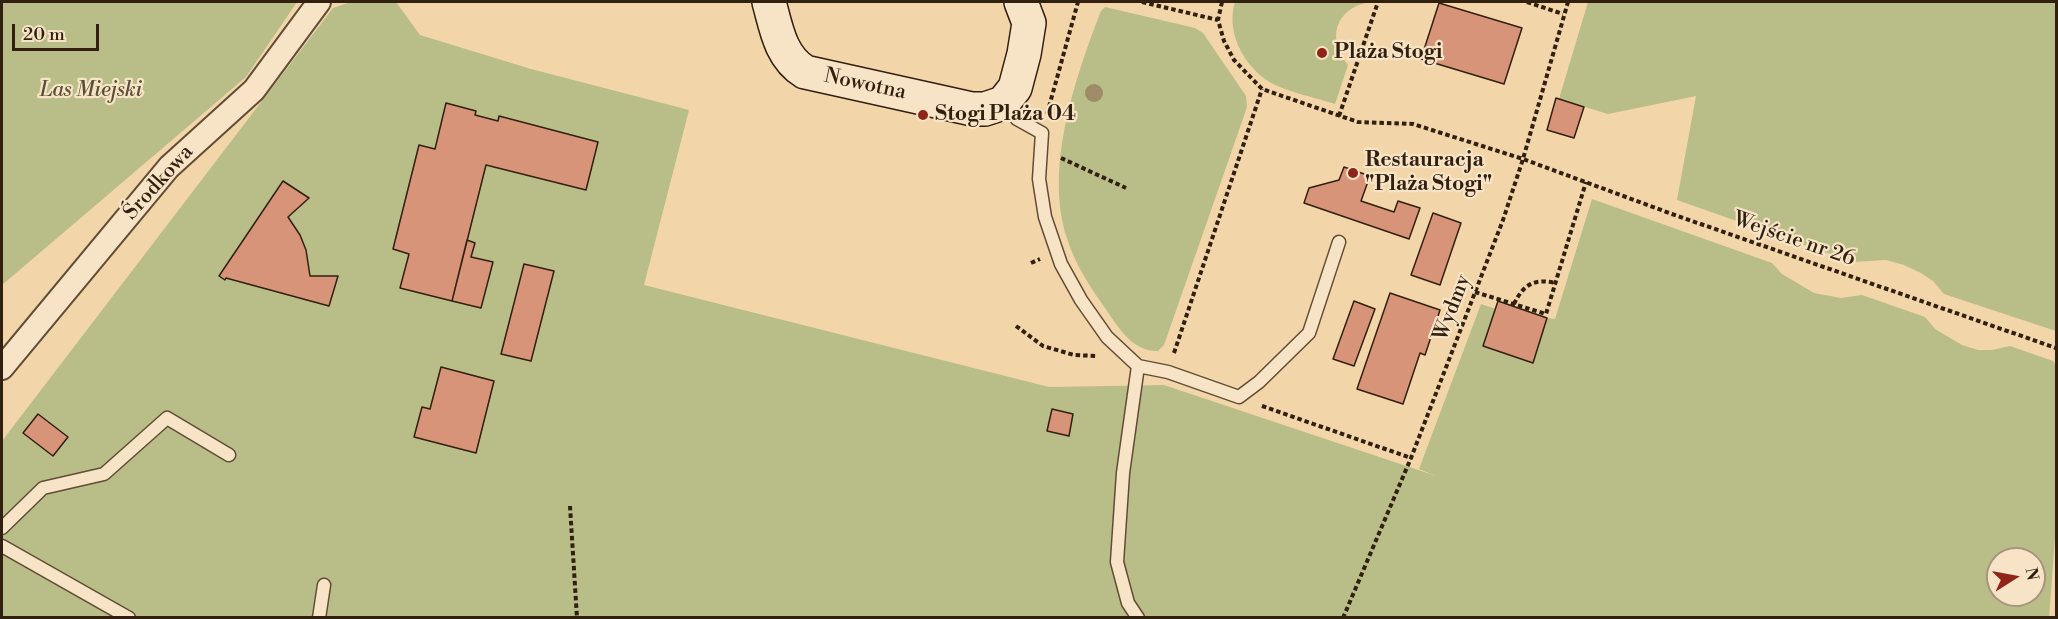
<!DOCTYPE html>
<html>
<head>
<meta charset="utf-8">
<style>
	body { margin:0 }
	#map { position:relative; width:2058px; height:619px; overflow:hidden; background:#f2d5a8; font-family:"Libre Bodoni",serif }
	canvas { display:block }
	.frame { position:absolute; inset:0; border:3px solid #311f10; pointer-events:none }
	.north { position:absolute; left:1986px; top:547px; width:60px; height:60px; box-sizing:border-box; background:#f7e4c6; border:2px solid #a8957d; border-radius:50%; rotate:79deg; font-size:16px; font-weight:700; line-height:24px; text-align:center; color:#311f10 }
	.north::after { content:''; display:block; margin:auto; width:21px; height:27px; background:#8f2418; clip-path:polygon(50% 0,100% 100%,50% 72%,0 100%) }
	.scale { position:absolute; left:12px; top:24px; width:87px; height:27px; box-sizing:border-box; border:3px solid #311f10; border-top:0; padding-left:8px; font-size:18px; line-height:21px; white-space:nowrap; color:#311f10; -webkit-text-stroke:4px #f7e4c6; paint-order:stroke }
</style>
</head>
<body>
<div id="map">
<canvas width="2058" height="619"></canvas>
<div class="frame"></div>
<div class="north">N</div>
<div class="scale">20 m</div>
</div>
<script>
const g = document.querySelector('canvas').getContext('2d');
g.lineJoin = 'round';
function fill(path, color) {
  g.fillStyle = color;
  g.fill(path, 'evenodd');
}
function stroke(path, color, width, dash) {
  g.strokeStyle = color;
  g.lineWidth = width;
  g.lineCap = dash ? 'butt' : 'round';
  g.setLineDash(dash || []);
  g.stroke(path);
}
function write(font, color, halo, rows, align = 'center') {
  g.font = font + ' "Libre Bodoni",serif';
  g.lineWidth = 4.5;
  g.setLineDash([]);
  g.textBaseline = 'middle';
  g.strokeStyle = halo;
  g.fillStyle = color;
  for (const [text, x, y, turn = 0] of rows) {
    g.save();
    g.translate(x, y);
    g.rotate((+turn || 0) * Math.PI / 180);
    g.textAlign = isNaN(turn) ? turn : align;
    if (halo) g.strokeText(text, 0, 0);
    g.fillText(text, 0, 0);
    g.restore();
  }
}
const green = new Path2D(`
	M2,2H297L246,77L2,285Z
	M351,2H396L420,35L531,69L689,110L644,285L1049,387L1164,385L1436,476L1419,469L1481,304L1496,309L1533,362L1547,318L1555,319L1592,199L1772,263L1782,274L1814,293L1841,298L1862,295L1925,317L1935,329L1962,345L1978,350H1992L2010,346L2053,361L2056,365V523L2049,618H2V441L333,8ZM1998,559H2034V595H1998Z
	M1235,2H1370C1335,8 1326,39 1348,65L1335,104C1317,98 1279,90 1265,79C1242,62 1226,31 1235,2Z
	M1588,2H2056V331L1944,294L1933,281L1921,273L1904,265L1886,260L1853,262L1677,200L1696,96L1608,114L1559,99Z
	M1105,7L1195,28L1203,33L1246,96L1247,106L1245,113L1164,345L1158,351C1133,352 1119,328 1107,311C1091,288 1075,265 1067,238C1044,168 1075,78 1101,11Z`);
const building = new Path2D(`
	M1439,3L1522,28L1504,84L1421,59Z
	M1556,98L1584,107L1574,138L1547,130Z
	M446,103L476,111L475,115L498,121L499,116L598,142L586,190L486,165L452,301L400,288L409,254L393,249L419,145L435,149Z
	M1344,167L1370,176L1361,201L1394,212L1398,201L1420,208L1409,239L1304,203L1309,188L1339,180Z
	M283,181L309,198L288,217L300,235L306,250L310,276H338L329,306L226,278L225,280L219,276Z
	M1433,213L1461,223L1440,285L1411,275Z
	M467,240L475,243L471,257L493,262L481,308L452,301Z
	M524,264L554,271L531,361L501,354Z
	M1390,293L1440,310L1425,355L1420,353L1403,404L1357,389Z
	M1354,301L1375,309L1354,366L1333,359Z
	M1498,301L1547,318L1533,363L1483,346Z
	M441,367L494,381L476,453L414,437L422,407L430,409Z
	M1052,409L1073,414L1069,436L1047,431Z
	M38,414L68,437L53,456L23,433Z`);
const path = new Path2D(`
	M1142,2L1218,20
	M1222,2L1218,20L1224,41L1234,60L1262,89L1358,122L1413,124L1523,159L1672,214L2056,348
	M1527,2L1563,14
	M1047,114L1078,2
	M1339,116L1378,2
	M1061,158L1126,188
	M1031,263L1040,259
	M1475,292L1546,314L1586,182
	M1514,304C1523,285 1534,278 1555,283
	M1016,326L1043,346L1074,355L1096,356
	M1174,353L1262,89
	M1262,406L1411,458
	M570,506L577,618
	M1343,618L1411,458L1503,220L1523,159L1568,2`);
const lane = new Path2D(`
	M1004,104L1017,119L1042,133L1039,179L1045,217L1061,264L1081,300L1107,337L1138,366L1168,372L1239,397L1259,382L1309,333L1339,242
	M2,528L43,488L104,474L167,418L229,455
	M2,546L129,618
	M319,618L324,585
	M1138,618L1128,603L1117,562L1123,473L1138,366`);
const street = new Path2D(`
	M2,368L169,167L254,90L319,2`);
const secondary = new Path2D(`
	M769,2C776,27 780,57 805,72L972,109H985L1003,103L1015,88L1024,54L1029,23L1021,2`);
const trees = [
	[1094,93]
];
const markers = [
	[1322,53,6,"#8f2418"],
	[923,115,6,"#8f2418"],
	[1353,173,6,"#8f2418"]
];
const poiNames = [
	["Plaża Stogi",1334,53],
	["Stogi Plaża 04",935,115],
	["Restauracja",1365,161],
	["\"Plaża Stogi\"",1365,185]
];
const streetNames = [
	["Nowotna",865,85,12],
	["Środkowa",159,183,-48],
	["Wejście nr 26",1794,240,19],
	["Wydmy",1453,308,-69]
];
const parkNames = [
	["Las Miejski",91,91]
];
fill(green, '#b9bd88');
fill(building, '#d79478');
stroke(building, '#311f10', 1.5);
stroke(lane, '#614c36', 15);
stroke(street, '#614c36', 26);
stroke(secondary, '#311f10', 36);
stroke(path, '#311f10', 4, [4.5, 3]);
stroke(lane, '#f7e4c6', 12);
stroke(street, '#f7e4c6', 22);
stroke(secondary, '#f7e4c6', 33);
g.fillStyle = '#9e8b68';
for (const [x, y] of trees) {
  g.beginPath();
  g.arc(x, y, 9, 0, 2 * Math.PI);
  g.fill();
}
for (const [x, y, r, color] of markers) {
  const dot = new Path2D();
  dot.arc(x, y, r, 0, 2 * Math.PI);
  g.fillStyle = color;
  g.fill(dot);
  stroke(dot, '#f7e4c6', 2);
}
write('bold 21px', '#311f10', '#f7e4c6', poiNames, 'left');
write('21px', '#311f10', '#f7e4c6', streetNames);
write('italic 21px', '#5a4e34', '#f7e4c6', parkNames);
</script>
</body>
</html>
